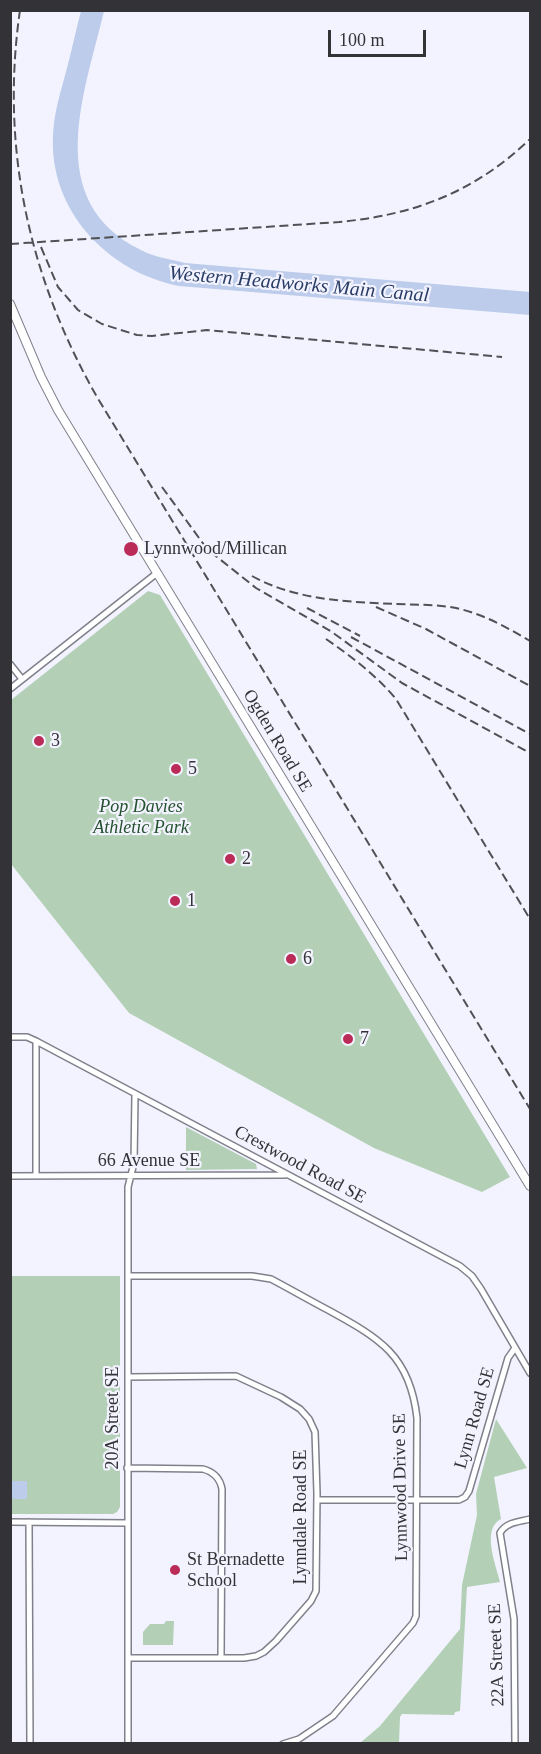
<!DOCTYPE html>
<html>
<head>
<meta charset="utf-8">
<style>
	body { margin:0 }
	#map { position:relative; width:541px; height:1754px; overflow:hidden; background:#f2f3fe; font-family:"Times New Roman",serif }
	canvas { display:block }
	.frame { position:absolute; inset:0; border:12px solid #333337; pointer-events:none }
	.scale { position:absolute; left:328px; top:30px; width:98px; height:27px; box-sizing:border-box; border:3px solid #333337; border-top:0; padding-left:8px; font-size:18px; line-height:21px; white-space:nowrap; color:#333337; -webkit-text-stroke:4px #f2f3fe; paint-order:stroke }
</style>
</head>
<body>
<div id="map">
<canvas width="541" height="1754"></canvas>
<div class="frame"></div>
<div class="scale">100 m</div>
</div>
<script>
const g = document.querySelector('canvas').getContext('2d');
g.lineJoin = 'round';
function fill(path, color) {
  g.fillStyle = color;
  g.fill(path, 'evenodd');
}
function stroke(path, color, width, dash) {
  g.strokeStyle = color;
  g.lineWidth = width;
  g.lineCap = dash ? 'butt' : 'round';
  g.setLineDash(dash || []);
  g.stroke(path);
}
function write(font, color, halo, rows, align = 'center') {
  g.font = font + ' "Times New Roman",serif';
  g.lineWidth = 4.5;
  g.setLineDash([]);
  g.textBaseline = 'middle';
  g.strokeStyle = halo;
  g.fillStyle = color;
  for (const [text, x, y, turn = 0] of rows) {
    g.save();
    g.translate(x, y);
    g.rotate((+turn || 0) * Math.PI / 180);
    g.textAlign = isNaN(turn) ? turn : align;
    if (halo) g.strokeText(text, 0, 0);
    g.fillText(text, 0, 0);
    g.restore();
  }
}
const green = new Path2D(`
	M148,591L160,595L510,1177L482,1192L374,1148L129,1013L11,864V700Z
	M186,1127L256,1164L257,1169L186,1170Z
	M11,1276H120V1507L117,1512L113,1514H11Z
	M496,1419L527,1468L494,1477L501,1519C481,1529 496,1565 500,1582L467,1587L460,1711L455,1712L454,1715L402,1714L400,1717L399,1743H360L380,1726L460,1629L462,1585L477,1515L476,1494Z
	M166,1621H174L173,1645H143V1632L150,1624H164Z`);
const water = new Path2D(`
	M81,11H104C85,92 41,201 141,250C154,257 170,259 185,263L530,292V315L179,286C108,272 49,211 53,135C54,112 61,91 67,68C72,49 76,30 81,11Z
	M10,1481H27V1499H11Z`);
const street = new Path2D(`
	M10,664L22,679
	M10,689L157,573
	M10,1037H27L36,1041L460,1266L472,1276L481,1289L530,1373
	M36,1041V1176
	M10,1176L285,1175
	M128,1276H252L271,1279C290,1289 309,1300 328,1310C379,1338 410,1355 417,1418L416,1616L413,1623L333,1716L299,1739L283,1744
	M127,1468L203,1469C214,1472 220,1478 222,1489L221,1657
	M317,1500H459L465,1497L469,1491L508,1358L515,1348
	M10,1522L128,1523
	M29,1522L30,1744
	M128,1658H244L256,1656L264,1652L276,1641L311,1601L316,1591L317,1493L315,1432L309,1419L300,1409L281,1397L236,1376L128,1377
	M128,1744V1187L134,1163L135,1094
	M515,1744L514,1619L500,1533C506,1522 519,1522 530,1519`);
const secondary = new Path2D(`
	M10,304L41,377L58,410L530,1186`);
const rail = new Path2D(`
	M20,10C0,148 29,278 97,397L530,1109
	M10,244L339,222C414,215 475,192 530,139
	M41,247L58,287L78,310L102,324L137,335L152,336L207,330L502,357
	M162,487L207,549L256,588L332,632L402,683L530,753
	M252,576C295,600 348,602 395,604C417,605 439,604 460,609C485,615 508,628 530,641
	M376,607L426,629L530,686
	M307,608L360,636
	M351,637L530,734
	M326,639C352,657 376,675 396,699L530,919`);
const markers = [
	[131,549,8,"#ba2b58"],
	[39,741,6,"#ba2b58"],
	[176,769,6,"#ba2b58"],
	[230,859,6,"#ba2b58"],
	[175,901,6,"#ba2b58"],
	[291,959,6,"#ba2b58"],
	[348,1039,6,"#ba2b58"],
	[175,1570,6,"#ba2b58"]
];
const poiNames = [
	["Lynnwood/Millican",144,549],
	["3",51,741],
	["5",188,769],
	["2",242,859],
	["1",187,901],
	["6",303,959],
	["7",360,1039],
	["St Bernadette",187,1560],
	["School",187,1581]
];
const streetNames = [
	["Ogden Road SE",277,741,59],
	["66 Avenue SE",149,1161],
	["Crestwood Road SE",300,1165,28],
	["20A Street SE",113,1418,-90],
	["Lynn Road SE",475,1418,-74],
	["Lynnwood Drive SE",401,1487,-91],
	["Lynndale Road SE",301,1517,-90],
	["22A Street SE",497,1655,-92]
];
const parkNames = [
	["Pop Davies",141,807],
	["Athletic Park",141,828]
];
const waterNames = [
	["Western Headworks Main Canal",299,285,5]
];
fill(green, '#b3d0b7');
fill(water, '#bcccea');
stroke(street, '#7f808a', 8);
stroke(secondary, '#7f808a', 10);
stroke(street, '#fff', 5);
stroke(secondary, '#fff', 8);
stroke(rail, '#505055', 2, [9, 4.5]);
for (const [x, y, r, color] of markers) {
  const dot = new Path2D();
  dot.arc(x, y, r, 0, 2 * Math.PI);
  g.fillStyle = color;
  g.fill(dot);
  stroke(dot, '#f2f3fe', 2);
}
write('18px', '#333337', '#f2f3fe', poiNames, 'left');
write('18px', '#333337', '#f2f3fe', streetNames);
write('italic 18px', '#24512e', '#f2f3fe', parkNames);
write('italic 20px', '#283c65', '#f2f3fe', waterNames);
</script>
</body>
</html>
